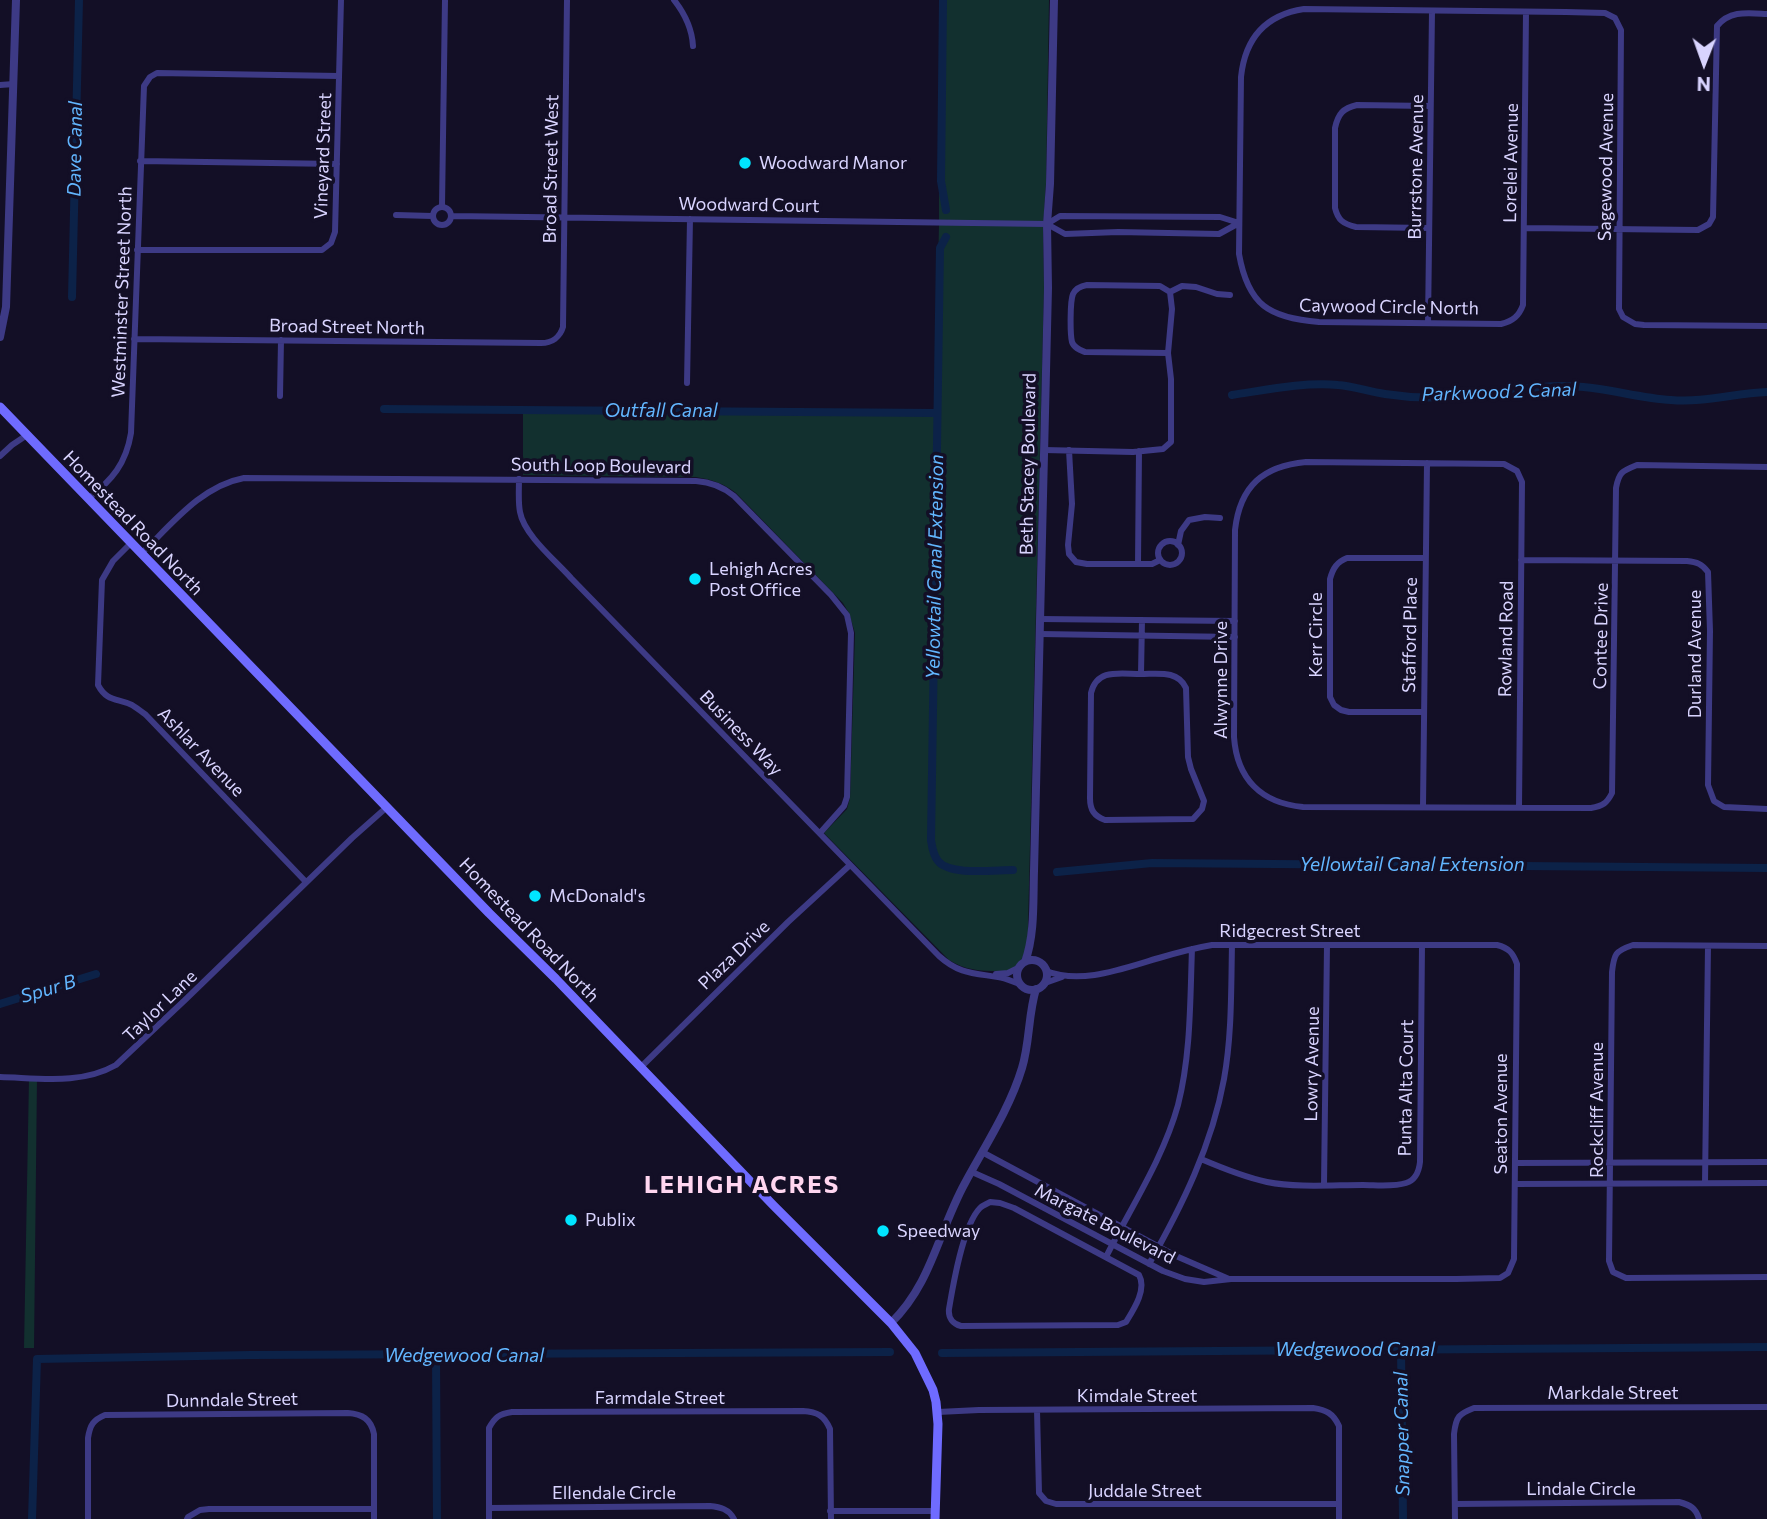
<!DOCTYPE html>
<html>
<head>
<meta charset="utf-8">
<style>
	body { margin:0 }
	#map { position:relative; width:1767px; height:1519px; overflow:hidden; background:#130f26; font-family:Commissioner,sans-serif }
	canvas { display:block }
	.north { position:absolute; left:1669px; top:28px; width:70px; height:70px; -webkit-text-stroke:5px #130f26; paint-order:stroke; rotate:181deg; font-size:19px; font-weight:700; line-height:28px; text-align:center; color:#d9d4ff }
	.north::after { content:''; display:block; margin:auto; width:24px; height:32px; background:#d9d4ff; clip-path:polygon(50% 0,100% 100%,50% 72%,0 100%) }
</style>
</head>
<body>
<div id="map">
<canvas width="1767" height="1519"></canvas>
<div class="north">N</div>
</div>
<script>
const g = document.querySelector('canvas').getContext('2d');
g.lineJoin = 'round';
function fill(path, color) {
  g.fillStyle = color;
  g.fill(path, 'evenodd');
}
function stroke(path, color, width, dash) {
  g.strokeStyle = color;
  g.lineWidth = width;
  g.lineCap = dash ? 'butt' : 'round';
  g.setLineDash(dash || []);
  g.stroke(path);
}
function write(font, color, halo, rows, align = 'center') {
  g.font = font + ' Commissioner,sans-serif';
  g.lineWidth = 7;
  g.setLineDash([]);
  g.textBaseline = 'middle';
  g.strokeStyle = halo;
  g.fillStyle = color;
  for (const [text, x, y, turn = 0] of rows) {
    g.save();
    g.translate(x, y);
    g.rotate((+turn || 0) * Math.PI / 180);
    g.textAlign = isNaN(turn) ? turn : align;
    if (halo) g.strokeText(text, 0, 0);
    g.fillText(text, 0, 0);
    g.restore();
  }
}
const green = new Path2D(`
	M939,0H1049L1046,183L1043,227L1044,288L1028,925C1028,935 1028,948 1023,957C1020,962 1016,964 1014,971C990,971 970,973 949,960L824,833L847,809L850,798L855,633L849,613L843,603L736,493C723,483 713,480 696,477L523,475V412L935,416L939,224Z
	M29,1078H37L34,1348H24Z`);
const canal = new Path2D(`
	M943,0L941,181L946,210
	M946,237L940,248L931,840C932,847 933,855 938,861C950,876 994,870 1013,870
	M72,297L79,0
	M1232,395C1266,390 1303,382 1338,385C1354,386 1369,392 1385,394C1404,397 1425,398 1444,397C1485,397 1525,385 1566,386C1602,386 1636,398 1671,400C1704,403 1735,393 1767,392
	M384,409L937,413
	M1057,872L1152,863L1767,868
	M0,1004L96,974
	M1401,1349L1403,1519
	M942,1353L1767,1347
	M436,1355L437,1519
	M32,1519L37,1359L251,1355L890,1352`);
const minor = new Path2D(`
	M674,0C685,14 692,28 693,46
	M1526,12L1523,305C1519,316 1513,321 1501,324L1319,322C1269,318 1248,305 1239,254L1241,77C1245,39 1265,15 1304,9L1566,12L1605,13L1615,18L1621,30L1619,309L1623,317L1635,324L1644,325L1767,326
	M0,85L14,84
	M140,161L337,164
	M442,206L445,0
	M433 216a9 9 0 1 1 18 0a9 9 0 1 1-18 0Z
	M396,215L432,216
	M452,216L1047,224L1065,234L1118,232L1219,234L1239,223
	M1047,224L1060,216L1220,217L1239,223
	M1429,228L1356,227C1343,224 1338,220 1335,208V128C1338,114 1343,108 1357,105L1430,106
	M1524,228L1698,230L1709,224L1713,217L1717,26C1730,10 1748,13 1767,14
	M137,250H322L331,243L335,232L341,0
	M1170,292L1182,286L1196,287L1217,294L1230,295
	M1428,323L1432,11
	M134,339L541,343C552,343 560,337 563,327L567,0
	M687,383L690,219
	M280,396L281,340
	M1044,450L1133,452L1163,449L1171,442V379L1168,353L1172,309L1170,292L1160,286L1087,285C1081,286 1076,288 1073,294C1070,301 1070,334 1072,342C1074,348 1080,350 1085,352L1168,353
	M1069,450L1072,504L1068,545L1069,554L1076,562L1087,564H1152L1160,560
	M0,456L12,445L27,435
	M519,479C519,490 518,502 520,512C524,535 556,561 571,578L939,956C959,974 973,973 998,977C1006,978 1013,982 1020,984
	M88,499C112,480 126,464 131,433L144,86L150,77L157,73L339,76
	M1158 553a12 12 0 1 1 24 0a12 12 0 1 1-24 0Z
	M131,543L113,561L102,580L98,685C107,702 117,698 132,705C137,708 142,712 146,715L306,882
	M1178,545L1181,531L1189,520L1205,517L1220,518
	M141,554C171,525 201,486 244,478L696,481C711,482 722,486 734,496L831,595L847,615L851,633L847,797L844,806L820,833
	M1521,560L1687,561C1697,562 1702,564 1708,572L1710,631L1708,785L1714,801L1724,807L1767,809
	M1138,564L1139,451
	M1040,619L1235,621
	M1040,634L1235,637
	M1141,674C1120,674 1097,668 1091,693L1090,798C1090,810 1094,816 1105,820L1193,819L1202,809L1204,801L1191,769L1188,757L1186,688C1178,670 1158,674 1141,674L1142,620
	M1424,712H1349L1341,710L1334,705L1330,697V579C1333,568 1337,562 1347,558H1425
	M1423,807L1427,463
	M1519,807L1522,482L1517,471L1504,464L1306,462C1263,466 1240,486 1235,530L1234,737C1237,779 1261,803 1303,807L1591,808C1603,806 1607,803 1612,793L1616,488C1619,472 1622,471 1637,465L1767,467
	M1767,946L1633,945C1615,951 1614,954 1612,972L1609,1261L1613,1272L1626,1278L1767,1277
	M996,974L1008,973L1020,967
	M1045,983L1062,977
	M640,1068L788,922L850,865
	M0,1077C39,1078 81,1085 116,1065L186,999L352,838L387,807
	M982,1152L1176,1256L1229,1279
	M1201,1159C1222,1168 1244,1177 1267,1182C1297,1188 1333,1185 1363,1185C1376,1185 1394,1187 1406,1183C1416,1180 1419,1171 1420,1162L1422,945
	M1515,1163L1767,1162
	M972,1172L999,1184L1163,1271L1185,1279L1204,1282L1231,1279H1456L1500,1278L1508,1273L1514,1259L1517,964C1513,953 1509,948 1497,945H1212C1194,948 1176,953 1159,958C1124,968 1082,985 1046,971
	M1705,1183L1708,946
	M1515,1184L1767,1183
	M1324,1185L1327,945
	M990,1202L1000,1203L1014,1208L1139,1275C1147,1289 1134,1309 1126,1322L1118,1325L961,1326C953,1324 948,1318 949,1309C953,1285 963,1225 980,1208C983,1205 987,1204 990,1202Z
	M1106,1257C1131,1207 1163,1159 1178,1105C1191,1054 1190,1001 1192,949
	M1149,1264C1182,1206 1212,1145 1224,1079C1232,1035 1231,989 1232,945
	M1037,1410L1039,1493L1046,1501L1056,1504H1339
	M938,1412L979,1410L1313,1408C1326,1410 1333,1413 1339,1426V1519
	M1455,1504L1679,1502C1690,1505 1696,1508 1699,1519
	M489,1508L710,1506C720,1507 729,1509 734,1519
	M830,1511H936
	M88,1519V1438C90,1425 93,1420 105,1415L348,1413C362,1414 371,1419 374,1434V1519
	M187,1519L188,1517L200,1510L209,1509H374
	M489,1519V1428C495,1417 499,1414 512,1412L803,1411C817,1412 824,1415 830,1429L831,1519
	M1455,1519L1454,1434C1456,1416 1459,1414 1474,1408L1767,1407`);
const tertiary = new Path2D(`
	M0,337L6,307L16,0
	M1017 975a15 15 0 1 1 30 0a15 15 0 1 1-30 0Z
	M1025,962C1035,934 1033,902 1034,871L1048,288L1047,224L1050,184L1054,0
	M891,1323C932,1283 938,1232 965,1183C985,1146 1010,1108 1022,1068C1030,1042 1028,1015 1036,989`);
const secondary = new Path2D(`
	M0,407L489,913L556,979L773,1205L891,1323L915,1353L933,1390L936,1402L938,1424L935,1519`);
const markers = [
	[745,163,7,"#00e5ff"],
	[695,579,7,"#00e5ff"],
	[535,896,7,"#00e5ff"],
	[571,1220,7,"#00e5ff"],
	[883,1231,7,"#00e5ff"]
];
const streetNames = [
	["Vineyard Street",323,156,-88],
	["Lorelei Avenue",1511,163,-89],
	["Burrstone Avenue",1416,167,-89],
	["Sagewood Avenue",1606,167,-89],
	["Broad Street West",551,169,-89],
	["Woodward Court",749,205,1],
	["Westminster Street North",122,292,-88],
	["Caywood Circle North",1389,307,1],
	["Broad Street North",347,327,1],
	["Beth Stacey Boulevard",1028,464,-89],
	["South Loop Boulevard",601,466,1],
	["Homestead Road North",133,523,46],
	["Kerr Circle",1316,635,-90],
	["Stafford Place",1410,635,-89],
	["Contee Drive",1601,636,-89],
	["Rowland Road",1506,639,-89],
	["Durland Avenue",1695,654,-90],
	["Alwynne Drive",1221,680,-90],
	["Business Way",741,733,46],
	["Ashlar Avenue",201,752,46],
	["Homestead Road North",529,930,46],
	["Ridgecrest Street",1290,931],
	["Plaza Drive",734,955,-44],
	["Taylor Lane",160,1006,-44],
	["Lowry Avenue",1312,1064,-89],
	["Punta Alta Court",1406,1088,-89],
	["Rockcliff Avenue",1597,1110,-90],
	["Seaton Avenue",1501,1114,-90],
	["Margate Boulevard",1105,1224,27],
	["Markdale Street",1613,1393],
	["Kimdale Street",1137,1396],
	["Farmdale Street",660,1398],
	["Dunndale Street",232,1400,-1],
	["Lindale Circle",1581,1489],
	["Juddale Street",1145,1491],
	["Ellendale Circle",614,1493]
];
const poiNames = [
	["Woodward Manor",759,163],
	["Lehigh Acres",709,569],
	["Post Office",709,590],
	["McDonald's",549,896],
	["Publix",585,1220],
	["Speedway",897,1231]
];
const waterNames = [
	["Dave Canal",75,149,-89],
	["Parkwood 2 Canal",1499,392,-2],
	["Outfall Canal",661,411],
	["Yellowtail Canal Extension",935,567,-89],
	["Yellowtail Canal Extension",1412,865],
	["Spur B",48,989,-17],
	["Wedgewood Canal",1355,1350],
	["Wedgewood Canal",464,1356],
	["Snapper Canal",1402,1434,-91]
];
const districtNames = [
	["LEHIGH ACRES",742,1185]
];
fill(green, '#12302f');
stroke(canal, '#0c2248', 8);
stroke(minor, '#3d3a85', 6);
stroke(tertiary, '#3d3a85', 8);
stroke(secondary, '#6f6bff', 9);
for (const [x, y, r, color] of markers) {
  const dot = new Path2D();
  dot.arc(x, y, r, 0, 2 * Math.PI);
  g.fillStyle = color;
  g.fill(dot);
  stroke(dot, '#130f26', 2.5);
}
write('18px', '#d9d4ff', '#130f26', streetNames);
write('18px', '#d9d4ff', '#130f26', poiNames, 'left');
write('italic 19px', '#62b6ff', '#130f26', waterNames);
g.letterSpacing = '2px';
write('bold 24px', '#ffd6f0', '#130f26', districtNames);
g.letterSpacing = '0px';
</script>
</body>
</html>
